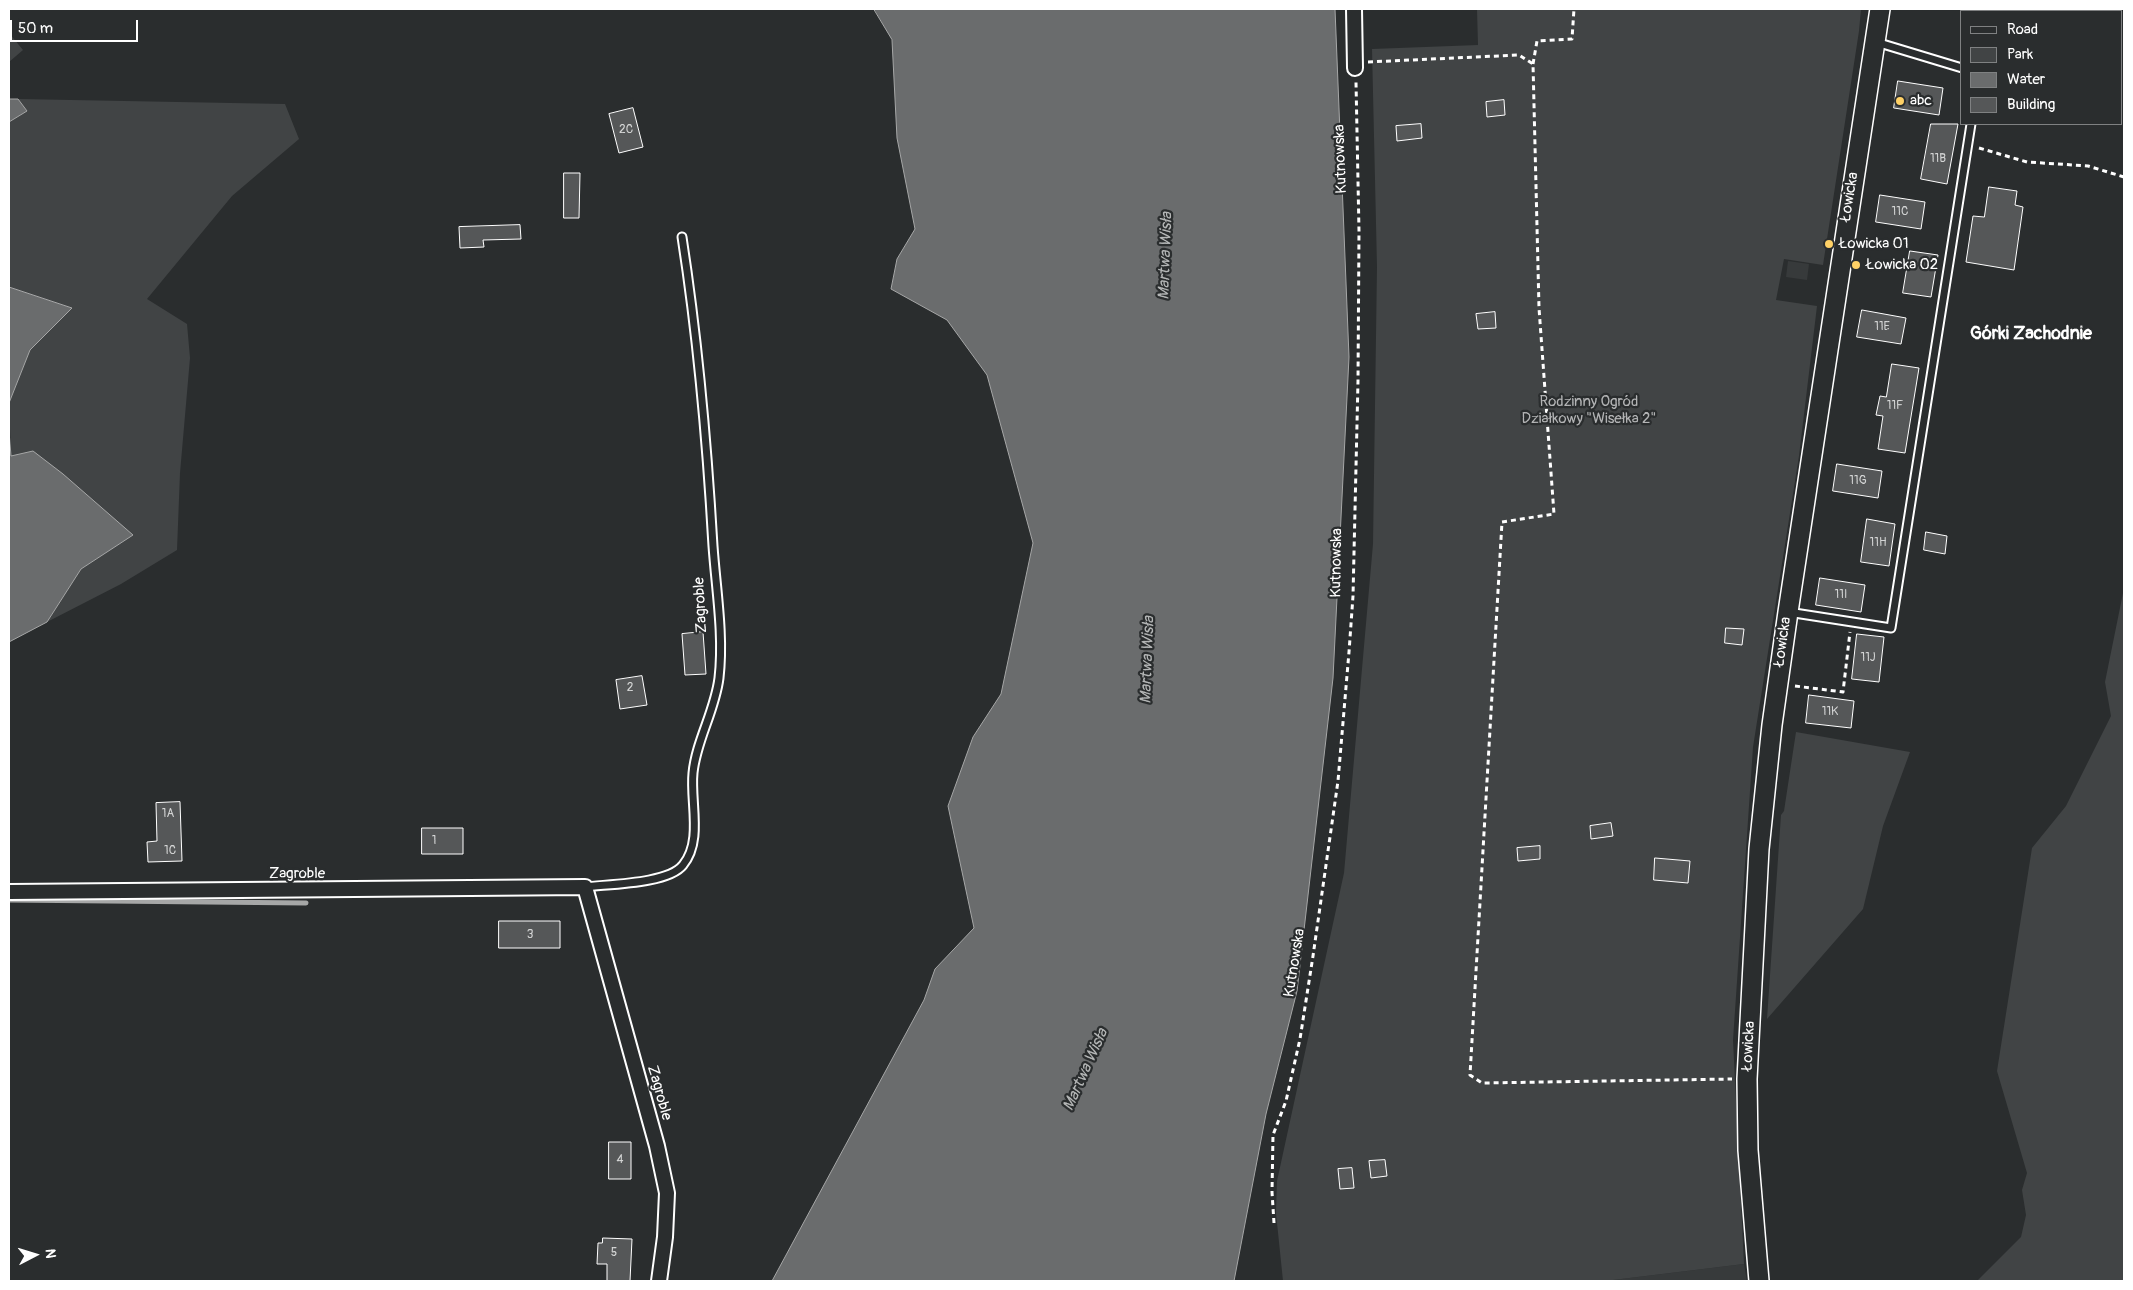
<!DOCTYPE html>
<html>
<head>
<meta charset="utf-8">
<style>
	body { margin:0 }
	#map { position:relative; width:2133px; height:1290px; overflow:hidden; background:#2a2d2e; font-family:Pangolin,sans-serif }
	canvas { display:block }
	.frame { position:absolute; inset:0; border:10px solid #fff; pointer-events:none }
	.legend { position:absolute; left:1960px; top:10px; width:162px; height:115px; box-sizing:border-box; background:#2a2d2e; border:1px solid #7f8182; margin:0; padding:6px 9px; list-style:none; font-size:15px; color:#fff }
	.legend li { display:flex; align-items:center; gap:10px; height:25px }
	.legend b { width:25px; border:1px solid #7f8182 }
	.north { position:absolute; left:10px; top:1230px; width:50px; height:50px; -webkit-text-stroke:4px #2a2d2e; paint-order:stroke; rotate:85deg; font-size:14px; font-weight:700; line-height:20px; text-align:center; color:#fff }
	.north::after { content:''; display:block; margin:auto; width:18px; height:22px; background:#fff; clip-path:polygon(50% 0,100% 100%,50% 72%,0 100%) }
	.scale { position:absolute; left:10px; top:20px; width:128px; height:22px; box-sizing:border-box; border:2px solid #fff; border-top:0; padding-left:6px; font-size:15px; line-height:18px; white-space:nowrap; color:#fff; -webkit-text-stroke:4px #2a2d2e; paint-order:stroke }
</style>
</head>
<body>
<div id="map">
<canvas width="2133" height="1290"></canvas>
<div class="frame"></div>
<ul class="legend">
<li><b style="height:6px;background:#2a2d2e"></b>Road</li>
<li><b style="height:14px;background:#414445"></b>Park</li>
<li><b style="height:14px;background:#6a6c6d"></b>Water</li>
<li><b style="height:14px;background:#555758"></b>Building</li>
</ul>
<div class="north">N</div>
<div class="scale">50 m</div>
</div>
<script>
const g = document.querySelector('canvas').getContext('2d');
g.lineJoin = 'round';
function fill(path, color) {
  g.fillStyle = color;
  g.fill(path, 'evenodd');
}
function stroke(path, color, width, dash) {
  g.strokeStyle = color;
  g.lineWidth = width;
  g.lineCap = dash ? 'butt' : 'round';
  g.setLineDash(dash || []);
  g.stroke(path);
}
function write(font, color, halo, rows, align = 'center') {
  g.font = font + ' Pangolin,sans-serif';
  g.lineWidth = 4.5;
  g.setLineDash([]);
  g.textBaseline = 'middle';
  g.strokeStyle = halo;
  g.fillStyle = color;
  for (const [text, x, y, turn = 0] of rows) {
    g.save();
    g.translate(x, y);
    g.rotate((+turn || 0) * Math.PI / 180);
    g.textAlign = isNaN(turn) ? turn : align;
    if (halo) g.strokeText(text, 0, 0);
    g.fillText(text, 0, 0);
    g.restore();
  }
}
const built = new Path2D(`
	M1788,261L1809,264L1807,280L1786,277Z
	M1744,1264L1747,1281H1605Z`);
const green = new Path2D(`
	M1477,9H1861L1859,31L1823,265L1784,259L1776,300L1817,306L1799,456L1753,747L1733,1040L1744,1264L1605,1281H1283L1276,1213L1277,1181L1344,873L1373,544L1377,267L1372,49L1478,45Z
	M9,33L23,50L9,62Z
	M18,99L285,104L299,139L232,196L147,299L187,324L190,358L180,473L177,550L121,584L47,622L81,569L132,535L11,456L9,403L30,350L72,308L9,287V122L27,111Z
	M2124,588V1281H1977L2021,1237L2026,1215L2022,1190L2027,1173L1997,1071L2032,848L2066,806L2111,716L2105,682Z
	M1796,732L1910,752L1883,826L1863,909L1767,1019L1781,815L1784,811Z`);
const water = new Path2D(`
	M874,9H1335L1349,357L1333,678L1297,991L1266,1114L1234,1281H772L924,1000L935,969L974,928L948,806L973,737L1001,694L1033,543L987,375L947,320L891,289L897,259L915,229L897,138L892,40Z
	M9,99H18L27,111L9,122Z
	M9,287L72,308L30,350L9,403Z
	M9,431L11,456L33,451L63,474L133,535L81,569L47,622L9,642Z`);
const stream = new Path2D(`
	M9,900L306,903`);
const building = new Path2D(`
	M1898,81L1943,88L1939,115L1894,108Z
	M1504,100L1505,115L1487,117L1486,102Z
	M633,108L643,147L619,153L609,114Z
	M1421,124L1422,138L1397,141L1396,126Z
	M1931,124H1958L1947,184L1921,179Z
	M564,173H580L579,218H564Z
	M1989,187L2017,191L2015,205L2023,207L2014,270L1966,262L1973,216L1984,217Z
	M1880,195L1925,202L1921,229L1876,222Z
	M520,225L521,239L483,240L484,247L460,248L459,227Z
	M1910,251L1938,255L1931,297L1903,293Z
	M1862,310L1906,318L1901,344L1857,337Z
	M1495,312L1496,328L1478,329L1476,314Z
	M1892,364L1919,368L1905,453L1878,449L1883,416L1876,415L1880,396L1886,397Z
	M1837,464L1882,471L1878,498L1833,491Z
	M1867,519L1895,524L1889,566L1861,562Z
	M1926,532L1947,536L1945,554L1924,550Z
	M1820,578L1865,585L1861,612L1816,605Z
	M1726,628L1744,629L1742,645L1725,643Z
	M703,632L706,674L685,675L682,634Z
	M1857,634L1884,637L1879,682L1852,679Z
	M642,676L647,705L620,709L616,680Z
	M1809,695L1854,701L1851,728L1806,723Z
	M180,802L182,861L148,862L147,842L157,841L156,803Z
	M1611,823L1613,836L1591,839L1590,826Z
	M422,828H463V854H422Z
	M1540,846V859L1518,861L1517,848Z
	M1655,858L1690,861L1688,883L1654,880Z
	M499,921H560V948H499Z
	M609,1142H631V1179H609Z
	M1385,1160L1387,1176L1371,1178L1369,1161Z
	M1352,1168L1354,1188L1340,1189L1338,1169Z
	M603,1238L632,1239L630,1281H607V1264H597L598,1243H602Z`);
const path = new Path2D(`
	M1368,62L1519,55L1533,64L1539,308L1554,514L1502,522L1470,1075L1482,1083L1732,1079
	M1533,64L1537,41L1572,39L1574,9
	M1979,148L2027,162L2088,166L2124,177
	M1795,686L1843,692L1850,632
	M1274,1223L1272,1192L1273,1135L1286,1101L1300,1039L1313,956L1338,781L1349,652L1353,596L1358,381L1359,231L1356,82`);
const lane = new Path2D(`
	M1876,42L1962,68
	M1788,612L1891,628L1971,124
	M585,887C609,884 668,884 683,865C703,841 690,802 693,773C696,741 715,711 719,678C724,635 716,589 713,546C707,442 698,340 682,237`);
const street = new Path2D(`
	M1354,9L1355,68
	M9,892L585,887L657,1146L667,1193L665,1237L659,1281`);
const secondary = new Path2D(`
	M1759,1281L1748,1150L1747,1079L1759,849L1772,725L1788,612L1880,9`);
const markers = [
	[1900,101,5,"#ffd166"],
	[1829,244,5,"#ffd166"],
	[1856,265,5,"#ffd166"]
];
const numberNames = [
	["2C",626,130],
	["11B",1938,159],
	["11C",1900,212],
	["11E",1882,327],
	["11F",1895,406],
	["11G",1858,481],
	["11H",1878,543],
	["11I",1841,595],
	["11J",1868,658],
	["2",630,688],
	["11K",1830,712],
	["1A",168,814],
	["1",434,841],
	["1C",170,851],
	["3",530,935],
	["4",620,1160],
	["5",614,1253]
];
const poiNames = [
	["abc",1910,101],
	["Łowicka 01",1839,244],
	["Łowicka 02",1866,265]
];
const streetNames = [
	["Kutnowska",1341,159,-92],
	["Łowicka",1850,197,-81],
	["Kutnowska",1337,563,-89],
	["Zagroble",701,605,-93],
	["Łowicka",1783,642,-82],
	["Zagroble",297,874],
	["Kutnowska",1295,963,-81],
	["Łowicka",1749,1046,-87],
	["Zagroble",659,1093,74]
];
const parkNames = [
	["Rodzinny Ogród",1589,402],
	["Działkowy \"Wisełka 2\"",1589,419]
];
const waterNames = [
	["Martwa Wisła",1166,256,-88],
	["Martwa Wisła",1148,660,-88],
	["Martwa Wisła",1086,1070,-66]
];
const quarterNames = [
	["Górki Zachodnie",2031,334]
];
fill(built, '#373a3b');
fill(green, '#414445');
fill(water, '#6a6c6d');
stroke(water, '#a6a7a7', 1);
stroke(stream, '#a6a7a7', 5);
fill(building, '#555758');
stroke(building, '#fff', 1);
stroke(lane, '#fff', 11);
stroke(street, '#fff', 18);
stroke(secondary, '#fff', 22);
stroke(path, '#fff', 3, [5, 4]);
stroke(lane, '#2a2d2e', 7);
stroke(street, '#2a2d2e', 14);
stroke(secondary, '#2a2d2e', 19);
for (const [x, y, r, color] of markers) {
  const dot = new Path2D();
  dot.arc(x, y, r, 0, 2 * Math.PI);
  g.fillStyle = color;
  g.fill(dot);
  stroke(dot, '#2a2d2e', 2);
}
write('12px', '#d4d5d5', null, numberNames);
write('15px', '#fff', '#2a2d2e', poiNames, 'left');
write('15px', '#fff', '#2a2d2e', streetNames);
write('15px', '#b3b4b5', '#2a2d2e', parkNames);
write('italic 16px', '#b4b6b6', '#2a2d2e', waterNames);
write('bold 18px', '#fff', '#2a2d2e', quarterNames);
</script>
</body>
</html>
